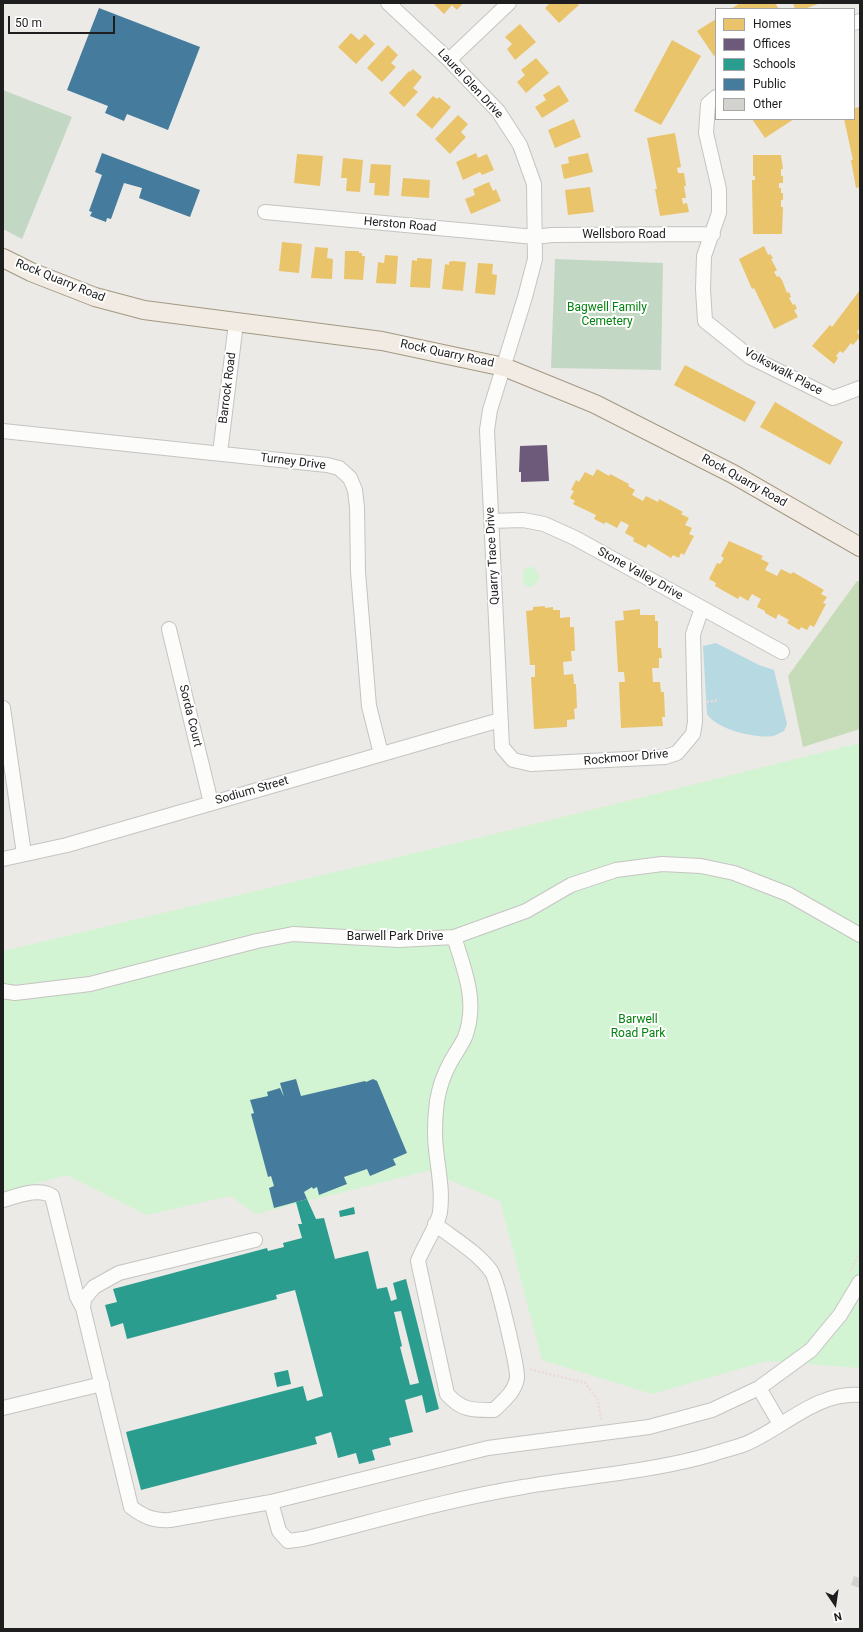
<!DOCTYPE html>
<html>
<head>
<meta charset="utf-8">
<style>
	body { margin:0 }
	#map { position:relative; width:863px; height:1632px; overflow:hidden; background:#eceae6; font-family:Roboto,sans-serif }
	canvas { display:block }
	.frame { position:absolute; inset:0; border:4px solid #1e1e1e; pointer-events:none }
	.legend { position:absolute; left:715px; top:8px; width:140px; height:112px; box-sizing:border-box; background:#fff; border:1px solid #a5a5a5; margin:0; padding:5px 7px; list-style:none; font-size:12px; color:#1e1e1e }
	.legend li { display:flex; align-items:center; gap:8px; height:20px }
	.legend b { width:20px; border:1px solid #a5a5a5 }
	.north { position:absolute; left:815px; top:1584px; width:40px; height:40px; -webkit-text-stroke:3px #fff; paint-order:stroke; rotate:167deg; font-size:11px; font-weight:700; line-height:16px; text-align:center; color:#1e1e1e }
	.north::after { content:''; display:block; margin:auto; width:14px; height:18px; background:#1e1e1e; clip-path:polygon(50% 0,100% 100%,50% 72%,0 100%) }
	.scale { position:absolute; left:8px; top:16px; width:107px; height:18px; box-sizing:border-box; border:2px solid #1e1e1e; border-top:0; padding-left:5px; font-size:12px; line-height:14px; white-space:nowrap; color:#1e1e1e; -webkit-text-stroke:3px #fff; paint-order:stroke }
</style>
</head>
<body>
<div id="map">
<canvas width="863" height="1632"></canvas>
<div class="frame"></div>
<ul class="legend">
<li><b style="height:11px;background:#e9c46a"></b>Homes</li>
<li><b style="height:11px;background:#6d597a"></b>Offices</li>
<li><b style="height:11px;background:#2a9d8f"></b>Schools</li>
<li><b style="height:11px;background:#457b9d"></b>Public</li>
<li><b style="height:11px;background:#d4d2cf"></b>Other</li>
</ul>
<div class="north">N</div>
<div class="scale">50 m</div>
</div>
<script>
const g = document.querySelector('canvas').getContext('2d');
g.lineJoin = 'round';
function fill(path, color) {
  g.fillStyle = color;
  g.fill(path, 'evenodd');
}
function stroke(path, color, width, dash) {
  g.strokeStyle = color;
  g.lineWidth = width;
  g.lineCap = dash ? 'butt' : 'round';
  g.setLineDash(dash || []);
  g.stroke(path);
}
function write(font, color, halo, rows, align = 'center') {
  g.font = font + ' Roboto,sans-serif';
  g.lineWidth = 4;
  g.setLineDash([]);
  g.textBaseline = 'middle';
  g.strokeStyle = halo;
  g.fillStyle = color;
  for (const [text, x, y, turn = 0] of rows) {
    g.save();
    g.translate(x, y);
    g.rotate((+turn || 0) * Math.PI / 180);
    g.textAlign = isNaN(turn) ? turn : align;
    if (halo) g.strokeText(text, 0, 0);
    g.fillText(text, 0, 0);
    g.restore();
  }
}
const forest = new Path2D(`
	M857,581L860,582V729L803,747L788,676Z`);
const cemetery = new Path2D(`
	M3,90L72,117L22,239L3,229Z
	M555,259L663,263L661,370L551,368Z`);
const park = new Path2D(`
	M527,567H533L539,575V580L532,587L526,586L523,581V571Z
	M860,743V1368L767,1361L652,1394L542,1360L500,1201L427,1171L256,1214L230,1196L147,1215L67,1175L3,1192V951L478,838Z`);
const water = new Path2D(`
	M716,643L759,665L774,670L787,724L784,731C781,732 777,735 773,736C756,739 716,729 707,714L703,646Z`);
const homes = new Path2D(`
	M433,3H463L457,10L452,5L444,14Z
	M550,3H577L579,5L559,23L545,8Z
	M740,3H775L779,9H731Z
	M793,3H821L804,9H795Z
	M716,19V54L714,56L697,31Z
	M520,24L536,42L515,60L507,49L512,44L505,37Z
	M351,33L359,40L365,34L375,44L356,64L338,47Z
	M672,40L701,56L661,125L634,111Z
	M388,45L398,55L391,63L396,67L382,82L367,68Z
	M536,58L549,73L526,93L517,82L525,75L521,70Z
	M413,69L422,77L413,88L418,92L404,107L389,93L409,71L410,72Z
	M559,85L569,101L542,118L535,107L546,100L543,95Z
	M433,96L437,99L439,97L451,107L432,129L416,115Z
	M860,107V187L856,188L851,160H853L844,119H854V108Z
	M458,115L468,124L461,132L466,137L450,154L435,139Z
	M574,119L581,137L555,148L548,130Z
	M752,119H794L765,138Z
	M675,133L681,167L677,168L678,173H684L686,186H684L686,198H682L683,204L687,203L689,212L660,216L655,189H657L647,138Z
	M476,153L478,158L487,154L494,170L482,175L480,172L463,180L456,162Z
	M588,153L593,172L564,179L561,165L569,163L568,157Z
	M297,154L323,156L320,186L294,183Z
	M753,155H781L783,169H781V176H783V183H779V188H781V193H783V200H781V207H783L782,234H753L752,180H755V176H753Z
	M343,158L363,160L360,192L346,191L347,178H341Z
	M371,164L391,165L389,196L374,195L375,183H369Z
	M403,178L430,180L429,198L401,196Z
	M489,182L493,191L496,189L501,201L471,214L465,199L475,195L473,189Z
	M590,187L594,212L568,215L565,190Z
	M282,242L302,244L299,273L279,271Z
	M764,246L768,255L770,254L773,258L771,259L777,270L774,272L777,277L779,276L782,280L787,293L789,292L791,297L789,298L793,305L795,304L797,309L794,310L798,317L774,329L754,288L752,289L739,259Z
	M315,247L328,248L327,258L333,259L332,279L311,278Z
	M345,251H359V253H362V256H365L363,280L344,279Z
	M385,255L398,256L396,284L376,283L378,262L384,263Z
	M417,258L432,259L430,288L410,287L412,260L417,261Z
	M452,261L466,262L463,291L442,289L445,264L449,265V262Z
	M478,263L493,264L492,274L497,275L495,295L475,293Z
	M860,290V328L857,332L860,337L853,345L851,343L843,353L840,351L836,356L838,358L834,364L812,346L830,325L832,327Z
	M685,365L756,402L745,422L674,385Z
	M775,402L843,442L830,465L760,427Z
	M597,469L609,476L610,474L629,484L628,486L635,490L632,495L643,501L646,496L658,502L659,499L683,512L681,514L689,518L685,525L692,528L689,534L694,536L684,555L681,553L679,558L673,555L671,558L648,544L646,548L633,541L634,538L625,533L629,525L621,521L617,528L606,522L604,524L594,519L596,515L573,504L575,501L570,498L574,491L571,490L576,480L579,482L585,472L593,476Z
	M729,541L763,556L761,559L769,563L765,570L777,576L781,569L791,574L793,572L824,590L821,594L827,597L823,603L826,604L814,627L810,625L807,630L801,627L799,630L787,623L789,620L778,614L776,619L765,613V611L757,607L761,599L752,594L748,601L740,596L738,599L715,586L716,583L709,579L717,563L720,564L724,558L721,556Z
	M545,606V608L553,607V610H560V618L570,617V627H574L575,651H571L572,661L563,662L564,675L573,674L574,684H576L577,708L574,709L575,719L567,720V727L534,729L531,677H535V665H530L526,611L533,610V607Z
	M640,609V615H655V621H658V648H661L662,658H659V668H652L653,682H660L661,692H664L665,717H662L663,726L621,728L619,682H625L624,672H618L615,621L624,620L623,611Z`);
const offices = new Path2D(`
	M547,445L549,481L521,482V472H519L520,446Z`);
const schools = new Path2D(`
	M307,1199L316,1219L324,1218L335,1259L368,1251L377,1289L387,1287L391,1301L397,1299L393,1283L406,1279L439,1409L426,1413L422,1395L405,1400L413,1432L389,1438L391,1445L372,1450L375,1460L359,1464L356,1453L338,1458L331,1432L315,1437L317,1444L141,1490L126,1432L303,1386L307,1401L323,1396L295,1290L276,1295L277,1299L127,1339L123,1323L111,1327L105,1305L117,1302L113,1289L267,1248L268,1251L284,1247L283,1243L302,1238L298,1224H302L296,1202ZM401,1311L419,1383L410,1385L400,1347L402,1346L394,1312Z
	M354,1207L355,1214L340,1217L339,1211Z
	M288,1370L291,1384L277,1387L274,1373Z`);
const public = new Path2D(`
	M99,8L200,47L168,130L127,114L124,121L105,113L108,106L67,90Z
	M102,153L200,190L190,217L139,198L142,188L124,183L111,219L107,218L106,222L90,216L92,212L89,211L102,175L95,172Z
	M296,1079L301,1096L365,1081L366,1082L373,1079L377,1081L407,1153L393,1159L396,1165L370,1176L367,1169L344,1177L347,1184L319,1195L317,1187L313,1189L312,1187L304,1192L307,1199L274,1208L269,1188L274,1186L271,1176L268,1177L251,1114L254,1113L250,1100L268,1096L267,1092L280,1088L284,1097L280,1083Z`);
const building = new Path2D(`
	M854,1576L860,1578V1588L851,1585Z`);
const path = new Path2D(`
	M707,702L719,700
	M850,1272L860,1251
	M530,1369L585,1383L598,1400L601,1420`);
const minor = new Path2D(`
	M388,3L449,60L498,111L520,145L534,184L535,259L525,297L490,410L487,430L502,747L513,760L531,764L665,757L677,753L693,734L695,722L693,634L702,608
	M854,23L860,21
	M449,60L509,3
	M716,97L708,104L706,133L719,189V213L704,256L703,289L705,321L750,357L833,398L860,388
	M265,212L535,237L552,235L713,234
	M3,431L327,465L339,468L350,478L355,490L357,507L358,572L369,706L381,754
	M220,453L236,323
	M491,521L523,520L544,524L575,538L782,652
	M169,629L211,803
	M3,708L24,854
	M3,859L67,845L500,720
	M3,991L15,993L90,984L257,941L293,934L399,940L454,937L526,911L571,885L616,870L662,864L701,866L734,873L788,894L860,935
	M3,1200C17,1196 39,1187 52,1196L77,1297L83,1308
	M435,1224C454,1239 477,1252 491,1271C497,1278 518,1368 517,1378C515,1392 503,1401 494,1410C473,1410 462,1411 447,1394L418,1261C423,1247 439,1223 440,1212C443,1190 438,1170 436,1149C434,1132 435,1117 437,1101C439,1089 444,1074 450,1063C454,1055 461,1046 465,1037C478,1003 465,971 454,937
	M255,1240L119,1273L94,1287L84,1299L83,1308L131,1507C144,1517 154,1521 170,1520L271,1502L488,1448L649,1427L712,1410L759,1388L811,1350L840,1315L860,1282
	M759,1388L780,1424
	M3,1408L102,1384
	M271,1502L279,1531L288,1541L303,1539C376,1521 449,1499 523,1487C587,1476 651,1472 713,1454C724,1450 735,1448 745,1444C784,1428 815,1392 860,1395`);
const major = new Path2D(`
	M3,258L31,272L95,297L144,310L382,341L504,367L595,404L733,474L860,547`);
const streetNames = [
	["Laurel Glen Drive",470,84,47],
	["Herston Road",400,225,5],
	["Wellsboro Road",624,235],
	["Rock Quarry Road",60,281,22],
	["Rock Quarry Road",447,354,12],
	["Volkswalk Place",783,372,28],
	["Barrock Road",228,388,-83],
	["Turney Drive",293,462,7],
	["Rock Quarry Road",744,481,29],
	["Quarry Trace Drive",493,556,-93],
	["Stone Valley Drive",640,574,29],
	["Sorda Court",190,716,76],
	["Rockmoor Drive",626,758,-5],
	["Sodium Street",252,791,-16],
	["Barwell Park Drive",395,937]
];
const parkNames = [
	["Bagwell Family",607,308],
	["Cemetery",607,322],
	["Barwell",638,1020],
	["Road Park",638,1034]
];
fill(forest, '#c6dcb9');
fill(cemetery, '#c3d8c4');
fill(park, '#d2f4d2');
fill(water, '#b7d9e2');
fill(homes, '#e9c46a');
fill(offices, '#6d597a');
fill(schools, '#2a9d8f');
fill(public, '#457b9d');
fill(building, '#d4d2cf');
stroke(minor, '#c5c4c2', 16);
stroke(major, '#a29882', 20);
stroke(path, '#ebdad8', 2.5, [2, 2]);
stroke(minor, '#fcfcfb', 14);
stroke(major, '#f1ebe3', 18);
write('12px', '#1e1e1e', '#fff', streetNames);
write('12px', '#04830e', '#fff', parkNames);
</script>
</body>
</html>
